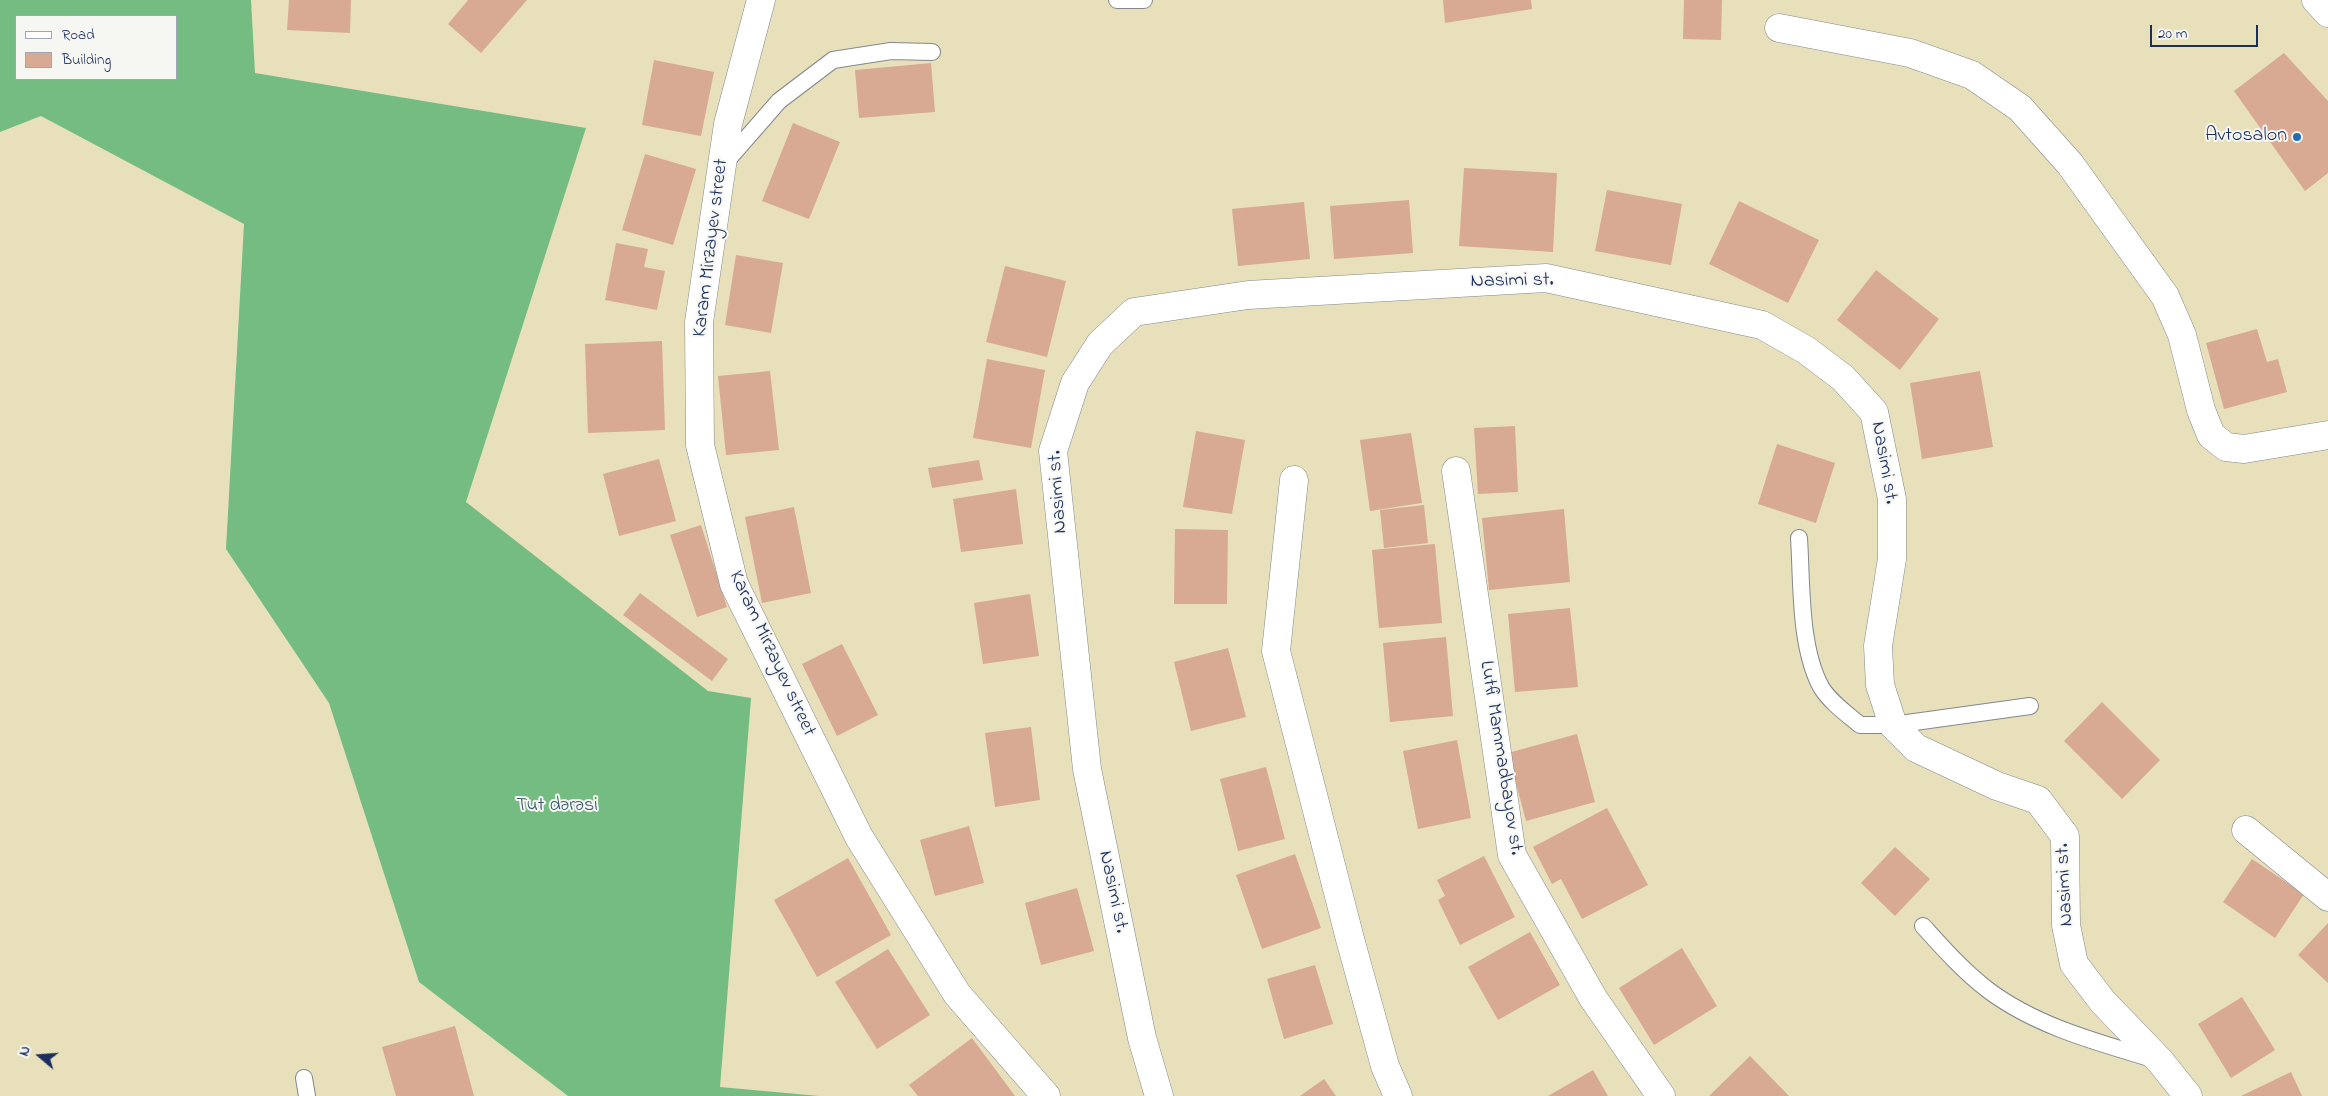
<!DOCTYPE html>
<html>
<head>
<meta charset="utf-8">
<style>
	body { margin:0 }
	#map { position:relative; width:2328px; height:1096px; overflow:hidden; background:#e8e0bb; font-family:"Indie Flower",sans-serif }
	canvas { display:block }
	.legend { position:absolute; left:15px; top:15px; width:162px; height:65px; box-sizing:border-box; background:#f6f6f2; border:1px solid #9ea6b7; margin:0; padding:6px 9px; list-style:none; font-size:15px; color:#1b2f5e }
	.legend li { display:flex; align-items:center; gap:10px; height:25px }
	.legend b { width:25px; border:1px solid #9ea6b7 }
	.north { position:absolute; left:15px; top:1031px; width:50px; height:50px; -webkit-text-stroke:4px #f6f6f2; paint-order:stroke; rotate:288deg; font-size:14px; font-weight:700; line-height:20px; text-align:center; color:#1b2f5e }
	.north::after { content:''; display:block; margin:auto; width:18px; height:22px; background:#1b2f5e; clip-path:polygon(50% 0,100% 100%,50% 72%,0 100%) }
	.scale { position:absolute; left:2150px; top:25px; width:108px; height:22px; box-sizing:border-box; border:2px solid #1b2f5e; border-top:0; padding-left:6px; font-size:15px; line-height:18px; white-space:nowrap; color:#1b2f5e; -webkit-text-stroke:4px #f6f6f2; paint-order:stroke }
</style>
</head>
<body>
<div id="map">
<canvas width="2328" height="1096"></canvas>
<ul class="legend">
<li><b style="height:6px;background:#fff"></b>Road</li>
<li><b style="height:14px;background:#d8a993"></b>Building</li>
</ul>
<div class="north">N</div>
<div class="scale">20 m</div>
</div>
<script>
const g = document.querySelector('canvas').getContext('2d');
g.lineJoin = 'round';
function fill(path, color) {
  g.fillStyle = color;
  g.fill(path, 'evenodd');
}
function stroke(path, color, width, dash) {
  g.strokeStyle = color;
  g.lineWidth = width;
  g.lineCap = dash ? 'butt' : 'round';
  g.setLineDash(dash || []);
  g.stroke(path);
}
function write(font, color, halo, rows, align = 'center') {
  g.font = font + ' "Indie Flower",sans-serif';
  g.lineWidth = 4;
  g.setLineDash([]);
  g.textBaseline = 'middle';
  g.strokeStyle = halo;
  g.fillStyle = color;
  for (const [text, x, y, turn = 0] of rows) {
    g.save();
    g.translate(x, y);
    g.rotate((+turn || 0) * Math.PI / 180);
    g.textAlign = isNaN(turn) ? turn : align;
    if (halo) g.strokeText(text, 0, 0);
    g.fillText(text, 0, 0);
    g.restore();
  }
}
const forest = new Path2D(`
	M0,0H251L255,73L586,128L466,502L708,691L751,698L720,1087L819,1096H568L419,982L329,703L226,549L244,224L41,116L0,132ZM16,16H176V79H16Z`);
const building = new Path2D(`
	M289,0H351L350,33L287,30Z
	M468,0H527L481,53L448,24Z
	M1443,0H1531L1532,9L1445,23Z
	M1684,0H1722L1721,40L1683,39Z
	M2284,53L2328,101V173L2305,191L2234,91Z
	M654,60L714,72L701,136L642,125Z
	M931,63L935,112L859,118L855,70Z
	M793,123L840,142L809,219L762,201Z
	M645,154L696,169L673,245L622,230Z
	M1464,168L1557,173L1553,252L1459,246Z
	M1607,190L1682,204L1671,265L1595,251Z
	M1409,200L1413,253L1334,259L1330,206Z
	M1739,201L1819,240L1788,303L1709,264Z
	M1304,202L1310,259L1238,266L1232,209Z
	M616,243L648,249L644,267L665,271L657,310L605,300Z
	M736,255L783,263L771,333L725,325Z
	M1005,266L1066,281L1047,357L986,342Z
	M1876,270L1939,319L1900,370L1837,320Z
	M2257,329L2267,362L2278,359L2287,392L2224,409L2206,343Z
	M662,341L665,430L588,433L585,344Z
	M987,359L1045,370L1031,448L973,438Z
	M770,371L779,450L726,455L718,376Z
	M1980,371L1993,447L1922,459L1910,383Z
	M1515,426L1518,492L1478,494L1474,428Z
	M1196,431L1245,440L1232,514L1183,507Z
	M1411,433L1422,503L1370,511L1360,440Z
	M1777,444L1835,463L1816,523L1758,504Z
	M659,459L676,521L619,536L603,474Z
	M979,460L983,480L932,488L928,468Z
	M1016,489L1023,544L961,552L953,499Z
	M1424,505L1428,543L1384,548L1380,510Z
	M794,507L811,593L762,603L745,517Z
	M1564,509L1570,582L1489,590L1482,518Z
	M701,525L727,607L697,617L670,535Z
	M1175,529L1228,530L1227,604H1174Z
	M1435,544L1442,623L1379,628L1372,550Z
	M640,593L728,659L712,681L623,615Z
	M1030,594L1039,656L983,664L974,603Z
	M1570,608L1578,687L1515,692L1508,614Z
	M1446,637L1453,716L1390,722L1383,643Z
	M842,644L878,715L837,736L802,664Z
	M1228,648L1246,717L1191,731L1174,662Z
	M2102,702L2160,760L2122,799L2064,741Z
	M1031,727L1040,800L995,807L985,733Z
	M1577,734L1595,802L1526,821L1508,753Z
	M1457,740L1471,818L1418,829L1403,751Z
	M1266,767L1285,839L1238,851L1220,779Z
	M1607,808L1648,885L1582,919L1561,879L1552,884L1533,847Z
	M969,826L984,883L935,896L920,840Z
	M1895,847L1930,879L1895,916L1861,883Z
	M1295,854L1321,928L1262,949L1236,875Z
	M1484,856L1515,917L1460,945L1438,900L1445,896L1437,880Z
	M848,858L891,935L817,977L774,900Z
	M2252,859L2304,894L2275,938L2223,902Z
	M1077,888L1094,951L1041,965L1025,903Z
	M2328,923V983L2298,955Z
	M1530,932L1560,985L1498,1020L1468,967Z
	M1682,948L1717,1006L1654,1045L1619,988Z
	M888,949L930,1015L877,1049L835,982Z
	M1315,965L1333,1024L1284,1039L1267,979Z
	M2242,997L2275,1050L2231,1078L2198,1024Z
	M455,1026L474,1096H396L382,1047Z
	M972,1038L1015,1096H918L909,1085Z
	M1750,1056L1789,1096H1709Z
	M1593,1070L1608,1096H1548Z
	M2291,1072L2302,1096H2241Z
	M1324,1079L1336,1096H1300Z`);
const service = new Path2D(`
	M1117,0H1144
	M724,164L779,101L833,60L891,51L932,52
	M1799,538C1802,583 1799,646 1821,687C1830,702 1847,714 1860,725H1893L2030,706
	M1923,926C1943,948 1963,971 1988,990C2036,1026 2096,1042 2153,1059
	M304,1078L307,1096`);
const minor = new Path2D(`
	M761,0L728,124L699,322L700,445L734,584L859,837L957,994L1046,1096
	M1779,28L1910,53L1972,75L2020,108L2070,164L2165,296L2182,335L2201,410L2211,435L2226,447L2244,449L2328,435
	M1456,471L1512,855L1593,998L1661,1096
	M1294,480L1276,651L1350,939L1385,1066L1398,1096
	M2246,830L2328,897
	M1159,1096L1142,1038L1087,769L1053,451L1075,383L1100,344L1134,312L1248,295L1546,278L1762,325L1806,350L1843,378L1874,412L1892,499V559L1878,646L1880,685L1893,725L1916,748L1997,786L2038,800L2065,836L2066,925L2074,964L2103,1002L2160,1061L2188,1096`);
const primary = new Path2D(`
	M2316,0L2328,13`);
const markers = [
	[2297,137,5,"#1f6fb2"]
];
const poiNames = [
	["Avtosalon",2287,137]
];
const streetNames = [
	["Karam Mirzayev street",712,248,-83],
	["Nasimi st.",1512,282,-1],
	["Nasimi st.",1883,463,80],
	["Nasimi st.",1059,492,-94],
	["Karam Mirzayev street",771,654,65],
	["Lutfi Mammadbayov st.",1500,758,81],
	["Nasimi st.",2066,885,-93],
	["Nasimi st.",1112,892,78]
];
const parkNames = [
	["Tut dərəsi",557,807]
];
fill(forest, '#74bc81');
fill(building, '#d8a993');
stroke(service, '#82888c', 18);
stroke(minor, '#82888c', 29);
stroke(primary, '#82888c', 29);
stroke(service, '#fff', 16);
stroke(minor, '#fff', 28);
stroke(primary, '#fff', 28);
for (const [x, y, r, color] of markers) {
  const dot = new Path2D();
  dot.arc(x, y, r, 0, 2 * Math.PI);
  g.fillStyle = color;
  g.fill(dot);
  stroke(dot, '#f6f6f2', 2);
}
write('20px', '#1b2f5e', '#f6f6f2', poiNames, 'right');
write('20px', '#1b2f5e', '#f6f6f2', streetNames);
write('20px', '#385a6d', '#f6f6f2', parkNames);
</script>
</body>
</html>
